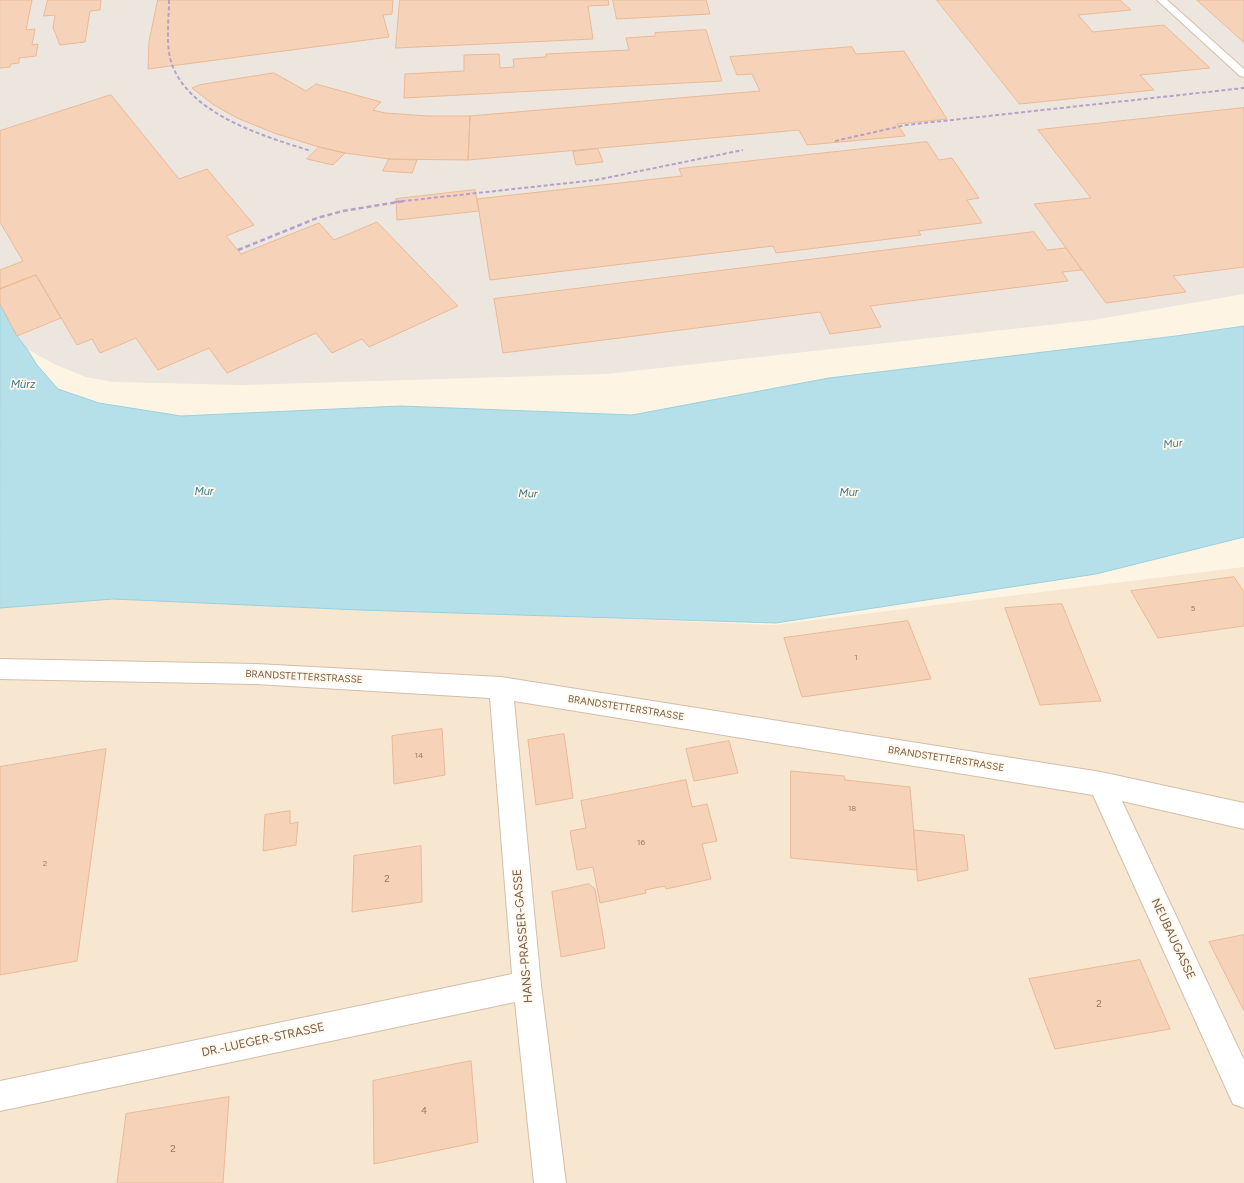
<!DOCTYPE html>
<html>
<head>
<meta charset="utf-8">
<style>
	body { margin:0 }
	canvas { display:block; background:#fef4e3 }
</style>
</head>
<body>
<canvas width="1244" height="1183"></canvas>
<script>
const g = document.querySelector('canvas').getContext('2d');
g.lineJoin = 'round';
function fill(path, color) {
  g.fillStyle = color;
  g.fill(path, 'evenodd');
}
function stroke(path, color, width, dash) {
  g.strokeStyle = color;
  g.lineWidth = width;
  g.lineCap = dash ? 'butt' : 'round';
  g.setLineDash(dash || []);
  g.stroke(path);
}
function write(font, color, halo, rows, align = 'center') {
  g.font = font + ' Figtree,sans-serif';
  g.lineWidth = 3.5;
  g.setLineDash([]);
  g.textBaseline = 'middle';
  g.strokeStyle = halo;
  g.fillStyle = color;
  for (const [text, x, y, turn = 0] of rows) {
    g.save();
    g.translate(x, y);
    g.rotate((+turn || 0) * Math.PI / 180);
    g.textAlign = isNaN(turn) ? turn : align;
    if (halo) g.strokeText(text, 0, 0);
    g.fillText(text, 0, 0);
    g.restore();
  }
}
const residential = new Path2D(`
	M1244,567V1183H0V608L113,599L774,625Z`);
const industrial = new Path2D(`
	M0,0H1244V294L1093,320L606,374L243,385L113,382L86,377L54,364L27,349L17,336L0,304Z`);
const water = new Path2D(`
	M0,304L17,336L27,349L37,365L58,389L99,403L181,416L400,406L632,415L829,378L1176,336L1244,326V537L1096,574L776,623L360,610L113,599L0,608Z`);
const building = new Path2D(`
	M0,0H32L26,30L35,29L32,45L38,44L36,56L19,58V63L11,64L10,67L0,68Z
	M48,0H101L100,10L90,11L85,42L60,45L53,28L55,15L44,16Z
	M158,0H393L392,14L383,15L389,37L148,69L149,42Z
	M400,0H608L609,5L588,6L593,39L396,48Z
	M613,0H706L710,14L617,19Z
	M937,0H1120L1131,10L1078,15L1093,32L1164,25L1210,68L1140,75L1154,90L1020,104Z
	M1197,0H1244V42Z
	M706,30L722,81L404,98L405,74L464,71V55L499,54L500,68L514,67L513,59L546,57V54L629,50L626,38L655,36V33Z
	M852,47L856,54L904,51L947,119L897,124L905,136L807,145L799,130L468,160L470,116L760,91L752,74L737,75L730,57Z
	M274,73L306,91L316,84L381,102L373,110L385,113L428,116H470L468,160L389,159L345,153L319,147L274,133L237,118L214,105L192,88L199,85Z
	M111,95L179,179L207,169L254,225L226,236L241,254L319,223L334,240L377,222L458,306L369,347L362,339L332,353L316,333L227,373L209,348L158,370L136,338L100,353L92,339L77,345L36,275L0,289V270L23,261L0,222V131Z
	M1244,108V267L1173,276L1186,292L1106,303L1034,204L1091,198L1038,130Z
	M927,142L939,160L952,158L979,198L967,200L982,223L918,231L921,235L776,253L773,246L490,280L477,199L682,176L679,169Z
	M319,147L345,153L333,165L307,159Z
	M598,149L603,162L576,165L573,152Z
	M389,159L417,160L412,173L383,171Z
	M475,190L479,211L397,220L396,199Z
	M1034,232L1047,250L1066,248L1082,270L1062,272L1068,281L870,306L881,327L830,334L820,312L503,353L494,299Z
	M36,275L61,318L17,336L0,304V289Z
	M1234,577L1244,592V626L1158,638L1131,591Z
	M1062,604L1101,701L1040,705L1005,608Z
	M908,621L931,679L802,697L784,638Z
	M442,729L445,775L394,784L392,736Z
	M564,734L573,798L536,805L528,740Z
	M729,741L738,773L694,781L686,749Z
	M106,749L77,961L0,975V767Z
	M791,771L844,776L845,780L910,787L917,870L791,858Z
	M686,780L692,807L707,804L717,841L702,844L711,879L666,889L665,886L645,890L646,893L600,903L593,867L577,870L570,831L586,828L581,801Z
	M290,811V824L298,822L296,845L263,851L265,815Z
	M914,830L964,835L968,870L918,881Z
	M421,846L422,902L352,912L354,856Z
	M589,884L595,889L605,948L561,957L552,892Z
	M1244,935V1011L1209,942Z
	M1140,960L1170,1029L1055,1049L1029,979Z
	M471,1061L478,1142L374,1164L373,1081Z
	M229,1097L223,1183H117L126,1114Z`);
const lane = new Path2D(`
	M1157,0H1167L1244,69V77L1240,76Z`);
const street = new Path2D(`
	M0,659L256,664L501,677L1101,772L1244,803V829L1122,801L1244,1060V1108L1233,1104L1093,795L514,701L541,985L566,1183H534L515,1002L0,1111V1081L512,974L490,698L256,684L0,679Z`);
const railFar1 = new Path2D(`
	M169,0C169,19 166,39 170,58C184,113 263,136 311,151
	M835,141L906,125L1244,88
	M395,202L596,180L743,150`);
const rail = new Path2D(`
	M238,250L317,218L343,211L404,201`);
const numberNames = [
	["5",1193,609],
	["1",856,658],
	["14",419,756],
	["18",852,809],
	["16",641,843],
	["2",45,864]
];
const streetNames = [
	["BRANDSTETTERSTRASSE",304,677,3],
	["BRANDSTETTERSTRASSE",626,708,9],
	["BRANDSTETTERSTRASSE",946,759,9]
];
const nearNumbernames = [
	["2",387,879],
	["2",1099,1004],
	["4",424,1111],
	["2",173,1149]
];
const waterNames = [
	["Mürz",23,385],
	["Mur",1173,444,-7],
	["Mur",204,492],
	["Mur",849,493],
	["Mur",528,494,1]
];
const nearStreetnames = [
	["HANS-PRASSER-GASSE",523,936,-95],
	["NEUBAUGASSE",1173,939,65],
	["DR.-LUEGER-STRASSE",263,1040,-12]
];
fill(residential, '#f7e7d0');
fill(industrial, '#ede6de');
fill(water, '#b5e0ea');
stroke(water, '#9ad0dd', 1);
fill(building, '#f6d3b8');
stroke(building, '#ebb996', 1);
stroke(lane, '#d3beaa', 2);
stroke(street, '#d3beaa', 2);
fill(lane, '#fff');
fill(street, '#fff');
stroke(railFar1, '#b7a0c9', 2, [4, 2.5]);
stroke(rail, '#b7a0c9', 2.5, [5, 3]);
write('8px', '#987862', null, numberNames);
write('10px', '#795a46', '#fff8eb', streetNames);
write('10px', '#987862', null, nearNumbernames);
write('italic 11px', '#3b7887', '#fff8eb', waterNames);
write('12px', '#795a46', '#fff8eb', nearStreetnames);
</script>
</body>
</html>
